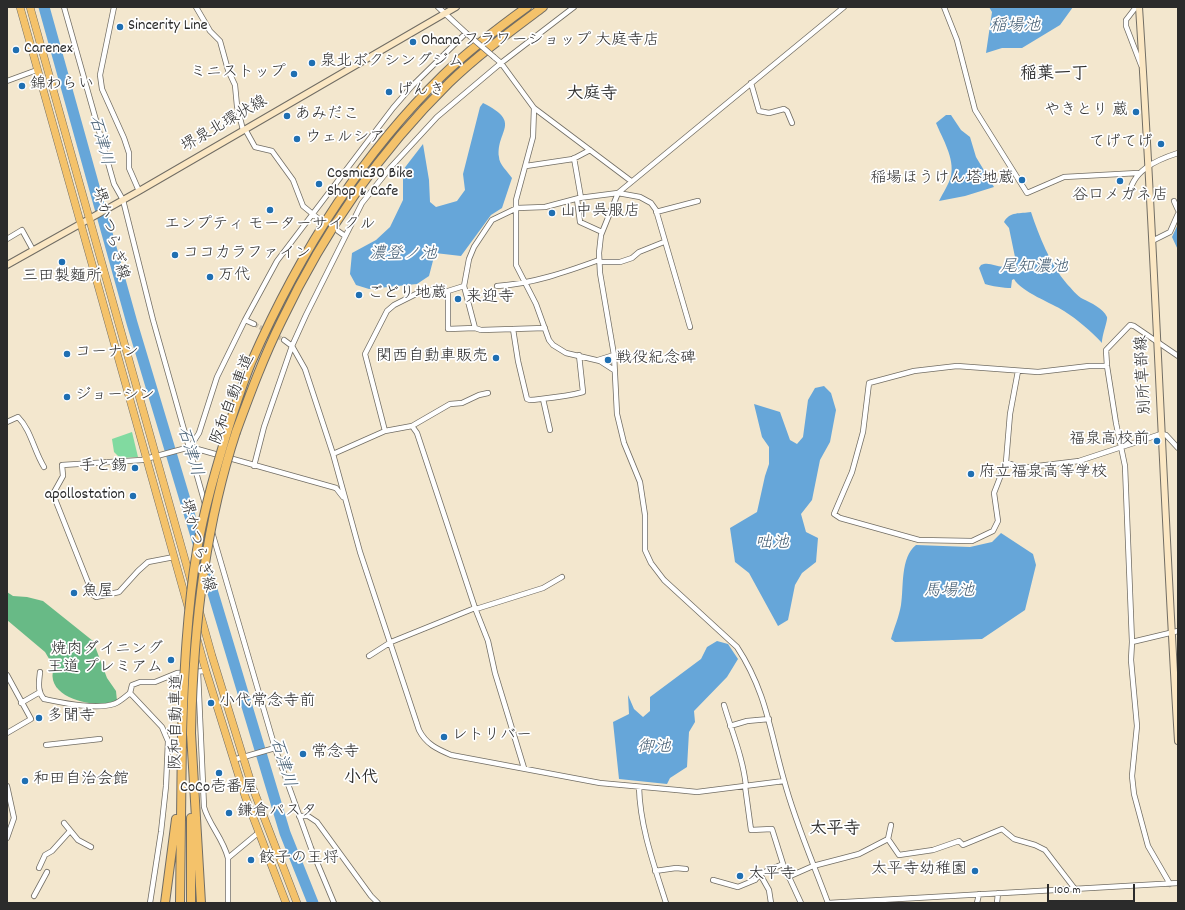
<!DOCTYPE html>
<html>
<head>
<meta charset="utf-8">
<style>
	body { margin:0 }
	#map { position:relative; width:1185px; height:910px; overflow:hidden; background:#f3e7ce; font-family:Dekko,sans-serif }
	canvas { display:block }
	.frame { position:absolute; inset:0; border:8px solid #2b2b2b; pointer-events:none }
	.scale { position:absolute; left:1047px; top:884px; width:88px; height:18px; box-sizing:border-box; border:2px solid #2b2b2b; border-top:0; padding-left:5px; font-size:12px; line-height:14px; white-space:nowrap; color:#2b2b2b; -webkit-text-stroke:3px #fff; paint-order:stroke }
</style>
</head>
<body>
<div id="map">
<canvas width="1185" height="910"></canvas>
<div class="frame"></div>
<div class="scale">100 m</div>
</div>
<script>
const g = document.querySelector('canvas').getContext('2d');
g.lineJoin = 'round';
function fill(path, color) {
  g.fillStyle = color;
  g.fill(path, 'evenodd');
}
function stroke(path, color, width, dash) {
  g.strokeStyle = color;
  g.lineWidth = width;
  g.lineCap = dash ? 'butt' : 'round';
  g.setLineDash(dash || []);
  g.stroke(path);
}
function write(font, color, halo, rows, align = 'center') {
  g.font = font + ' Dekko,"Klee One",sans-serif';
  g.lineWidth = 3.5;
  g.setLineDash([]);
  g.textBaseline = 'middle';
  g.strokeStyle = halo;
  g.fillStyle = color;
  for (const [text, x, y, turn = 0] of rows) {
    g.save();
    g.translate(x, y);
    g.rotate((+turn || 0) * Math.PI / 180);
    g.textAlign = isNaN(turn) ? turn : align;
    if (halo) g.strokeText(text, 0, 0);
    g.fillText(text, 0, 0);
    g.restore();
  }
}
const green = new Path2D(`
	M132,432L138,457L120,458L114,452L112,439Z`);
const forest = new Path2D(`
	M7,592L13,596L27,597L43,601L93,641L107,678L116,691L117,701C111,702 104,704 99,704C78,703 45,693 54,667L45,652L7,620Z`);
const water = new Path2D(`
	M989,7H1073L1060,25L1022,48H1002L986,53L992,12Z
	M483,103C523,123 496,130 499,157C499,164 508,172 512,178L502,208L491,215L461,256L435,253L429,276L417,284L369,289L356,285L350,274L352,253L376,240L390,227L403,200V170L423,144L429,180L430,202L436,207L457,201L465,190L463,174L480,107Z
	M946,115H951L961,130L970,137L976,157L994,187L965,196L939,201C943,193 949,184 951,176C955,158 942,138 936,123Z
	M1031,212C1039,236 1050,264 1067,284C1071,288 1077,296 1083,299C1091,303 1103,308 1107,317C1108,320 1102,335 1102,343C1091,331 1078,320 1064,311C1052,303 1021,292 1014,279L1012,280L1011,288C1004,288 991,286 985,284L979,268L981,265C993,259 1005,277 1015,257L1009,228L1004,222C1010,211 1020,214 1031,212Z
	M1178,224V250L1172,237Z
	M824,386L831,393L836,410L830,442L820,460L812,500L801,514L806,532L818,538L816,562L802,573L795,585L788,620L778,626L749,573L735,562L730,528L757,512L765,476L769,464V447L762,437L754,404L780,412L790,440L797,444L803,437L808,400L815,388Z
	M1001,533L1033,554L1036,565L1025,610L982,639L895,642L891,639C894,628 899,617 901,605C904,587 900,558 916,545L970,547L992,542Z
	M717,641L728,644L738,659L727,677L694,711L695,722L689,732L687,767L670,778L667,784L619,779L613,722L629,714L628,695L634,709L643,717L650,711V697L701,659L707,647Z`);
const river = new Path2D(`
	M44,7L132,323L285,833L313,903`);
const streetTunnel = new Path2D(`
	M254,324L284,340`);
const street = new Path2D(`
	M64,7L114,184L123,200L153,320L205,504
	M114,7L100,75L102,89L124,138L129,153V168L139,191
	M196,7L210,31L220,41L228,70L235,85L237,106L243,130
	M944,7L957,40L975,110L1027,193L1064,177L1138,173
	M1136,7L1126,20V26L1141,65
	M494,57L501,63L534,108L631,181
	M7,81L37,70
	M751,83L759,111L769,113L784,109L787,111L792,123
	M534,108L533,137L516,200V265L536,304L549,340L553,345L566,353L600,361L614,370
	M245,129L255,147L272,151L293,180L303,206L320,220
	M574,158L581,198
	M526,166L573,159L590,150
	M1129,197C1131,171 1156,160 1178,153
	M577,199L580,222L602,232
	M1174,201L1178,210
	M656,212L698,201
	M338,231L345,236
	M7,239L22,230L33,250
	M1152,241L1170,232L1178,214
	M599,262H620L632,258L639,252L664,242
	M497,286C532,284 566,272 599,260
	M448,291V329L475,328
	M245,320L254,324
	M545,328L481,330L475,328L464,286L469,259L474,247L492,220L517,208L545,207L579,198L618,193L640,197L651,203L656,210L690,327
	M513,329L518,361L527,399L530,400C548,398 566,397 583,392L579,355
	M284,340L292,346L305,369L333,454L360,552L419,730C426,744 437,749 451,755L600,783L677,790L697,792L784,781
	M598,360L614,355
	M1018,371L1010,414L1006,462L994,493L998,521L993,531L972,541L919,540L840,518L834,514L852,472L863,432L869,383L914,371L957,366L1038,372L1089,366H1107
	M543,399L550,430
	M7,422L18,417C31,430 34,451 44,467
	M412,426L417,433L475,608L488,641L495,673L524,768
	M385,431L365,354L387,311L394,305L424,290L448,291L464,286
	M190,447L199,433L217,377L245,320L277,261L393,108L412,86L466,33L438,7
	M333,454L385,431L412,426L450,404L462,403L479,395L488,393
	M1006,462L1021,468L1079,461L1161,434L1166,435L1178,448
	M254,466L264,427L292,346L306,315L362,203L390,168L437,117L501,63L574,7
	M212,532L275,748L311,848L334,903
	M174,557L148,562L138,571L119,592L96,597L93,595L53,494L63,476L62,465L142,460L190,447L336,488L343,497
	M476,609L543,588L562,577
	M1132,642L1178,631
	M369,656L391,642L475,608
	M40,672C39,682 37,691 44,699C64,703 95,710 114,704C120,702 125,697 130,693
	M198,672L204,807C209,825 223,838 228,858
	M7,675L31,719L7,733
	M21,703L40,692
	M724,705C732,732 743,758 746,786
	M730,726L747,721L769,719
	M46,745L100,739
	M233,760L275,748
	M7,786L14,818L7,838
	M745,786L751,830L772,829L783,864L801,903
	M639,787C640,827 654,865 666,903
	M299,816H308L317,822L371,896L378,903
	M64,823L78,840L91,847
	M891,825L888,839L899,855L933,850L959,841L963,845L1002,829L1014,839L1035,845L1045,850L1075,889
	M39,868L45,855L52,851L70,831
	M655,871L676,868L686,869
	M760,874L769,890L771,903
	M788,877L813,866L859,854L888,839
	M713,880L738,887L755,880L760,874L783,864
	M1170,884L1148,846L1134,794L1132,776L1137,726L1131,660L1132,642L1125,466L1116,423L1107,366L1106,350L1130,325L1134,326L1178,356
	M34,896L47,872
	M150,903L161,832L166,786L168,741L162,727L130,693L132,685L140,682H155L177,673L206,671
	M228,903V858L258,833
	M828,903C813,862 795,822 784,780C770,731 766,691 737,647L664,580L651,563L645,550V515L640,482L624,443L617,414L614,355L600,273L599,253L601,235L618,193L844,7
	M828,903L1178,883
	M977,903L979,894
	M997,903L998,893`);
const secondary = new Path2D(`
	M1139,7C1155,252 1163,497 1178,741
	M7,265L139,191L456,7`);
const primary = new Path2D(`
	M20,7L206,671L245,796L286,903
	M30,7L212,656L252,786L297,903`);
const highway = new Path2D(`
	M228,429C235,407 242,385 251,363C297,258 360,156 443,75C469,50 498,28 527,7
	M236,432C250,394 264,356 282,320C324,232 380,151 449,83C478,55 511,31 543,7
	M191,733L201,903
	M165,903L176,819
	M180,903L182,735
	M191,903V818`);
const streetBridge = new Path2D(`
	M466,33L494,57`);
const highwayBridge = new Path2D(`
	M191,733C193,631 204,529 236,432
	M182,735C184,673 187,611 197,550C204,509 216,469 228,429`);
const markers = [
	[120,27,4,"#1f6fb2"],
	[413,42,4,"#1f6fb2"],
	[16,50,4,"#1f6fb2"],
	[312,63,4,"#1f6fb2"],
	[294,74,4,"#1f6fb2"],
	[22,86,4,"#1f6fb2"],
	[389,92,4,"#1f6fb2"],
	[1136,112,4,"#1f6fb2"],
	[287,116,4,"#1f6fb2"],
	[297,139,4,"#1f6fb2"],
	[1161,144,4,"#1f6fb2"],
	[1022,180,4,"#1f6fb2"],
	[1120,181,4,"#1f6fb2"],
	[319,184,4,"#1f6fb2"],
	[270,210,4,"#1f6fb2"],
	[552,213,4,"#1f6fb2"],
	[175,255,4,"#1f6fb2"],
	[62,262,4,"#1f6fb2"],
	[210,277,4,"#1f6fb2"],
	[359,295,4,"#1f6fb2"],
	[458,299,4,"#1f6fb2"],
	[67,354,4,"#1f6fb2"],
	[496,358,4,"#1f6fb2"],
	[608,360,4,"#1f6fb2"],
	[67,397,4,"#1f6fb2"],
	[1157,441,4,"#1f6fb2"],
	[135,468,4,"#1f6fb2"],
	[971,474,4,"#1f6fb2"],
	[133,496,4,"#1f6fb2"],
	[74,593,4,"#1f6fb2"],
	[171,660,4,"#1f6fb2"],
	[211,703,4,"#1f6fb2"],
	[39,718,4,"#1f6fb2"],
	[444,737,4,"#1f6fb2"],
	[303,754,4,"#1f6fb2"],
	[219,773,4,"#1f6fb2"],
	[25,781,4,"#1f6fb2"],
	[229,813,4,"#1f6fb2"],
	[251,860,4,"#1f6fb2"],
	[975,871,4,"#1f6fb2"],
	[740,876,4,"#1f6fb2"]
];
const poiNames = [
	["Sincerity Line",128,27],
	["Ohana フラワーショップ 大庭寺店",421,42],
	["Carenex",24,50],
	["泉北ボクシングジム",320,63],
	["ミニストップ",286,74,"right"],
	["錦わらい",30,86],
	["げんき",397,92],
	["やきとり 蔵",1128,112,"right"],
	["あみだこ",295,116],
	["ウェルシア",305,139],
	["てげてげ",1153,144,"right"],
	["Cosmic30 Bike",327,175],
	["Shop & Cafe",327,193],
	["稲場ほうけん塔地蔵",1014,180,"right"],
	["谷口メガネ店",1120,197,"center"],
	["山中呉服店",560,213],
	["エンプティ モーターサイクル",270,226,"center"],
	["ココカラファイン",183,255],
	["万代",218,277],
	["三田製麵所",62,278,"center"],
	["ごどり地蔵",367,295],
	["来迎寺",466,299],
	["コーナン",75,354],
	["関西自動車販売",488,358,"right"],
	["戦役紀念碑",616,360],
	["ジョーシン",75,397],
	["福泉高校前",1149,441,"right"],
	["手と錫",127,468,"right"],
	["府立福泉高等学校",979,474],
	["apollostation",125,496,"right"],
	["魚屋",82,593],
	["焼肉ダイニング",163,651,"right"],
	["王道 プレミアム",163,669,"right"],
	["小代常念寺前",219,703],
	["多聞寺",47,718],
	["レトリバー",452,737],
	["常念寺",311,754],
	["和田自治会館",33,781],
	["CoCo壱番屋",219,789,"center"],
	["鎌倉パスタ",237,813],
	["餃子の王将",259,860],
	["太平寺幼稚園",967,871,"right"],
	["太平寺",748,876]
];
const streetNames = [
	["堺泉北環状線",225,125,-30],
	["堺かつらぎ線",109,234,74],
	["別所草部線",1145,375,-93],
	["阪和自動車道",234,400,-69],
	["堺かつらぎ線",196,546,75],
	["阪和自動車道",178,722,-89]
];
const waterNames = [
	["稲場池",1015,28],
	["石津川",99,141,75],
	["濃登ノ池",403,256],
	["尾知濃池",1034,269],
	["石津川",188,452,73],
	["咄池",772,545],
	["馬場池",949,593],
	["御池",654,749],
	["石津川",281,763,73]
];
const neighbourhoodNames = [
	["稲葉一丁",1054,76],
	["大庭寺",592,96],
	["小代",361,780],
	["太平寺",835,831]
];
fill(green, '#81daa0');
fill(forest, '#68ba86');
fill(water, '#66a6d9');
stroke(river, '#66a6d9', 11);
stroke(streetTunnel, '#cbc1ad', 4.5, [4.5, 2]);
stroke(street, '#716d64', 6);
stroke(secondary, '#716d64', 8);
stroke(primary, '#716d64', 8);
stroke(highway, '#716d64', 10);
stroke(street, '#fff', 4.5);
stroke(secondary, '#fbe7c3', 6);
stroke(primary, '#f4c26a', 7);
stroke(highway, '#f4c26a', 8);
stroke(streetBridge, '#716d64', 6, []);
stroke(highwayBridge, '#716d64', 10, []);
stroke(streetBridge, '#fff', 4.5);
stroke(highwayBridge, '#f4c26a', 8);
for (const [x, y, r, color] of markers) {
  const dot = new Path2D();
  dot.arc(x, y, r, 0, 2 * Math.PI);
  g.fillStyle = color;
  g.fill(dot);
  stroke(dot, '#fff', 1.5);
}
write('16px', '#2b2b2b', '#fff', poiNames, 'left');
write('16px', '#2b2b2b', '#fff', streetNames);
write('italic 17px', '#435c71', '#fff', waterNames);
write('bold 17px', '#2b2b2b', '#fff', neighbourhoodNames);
</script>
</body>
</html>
